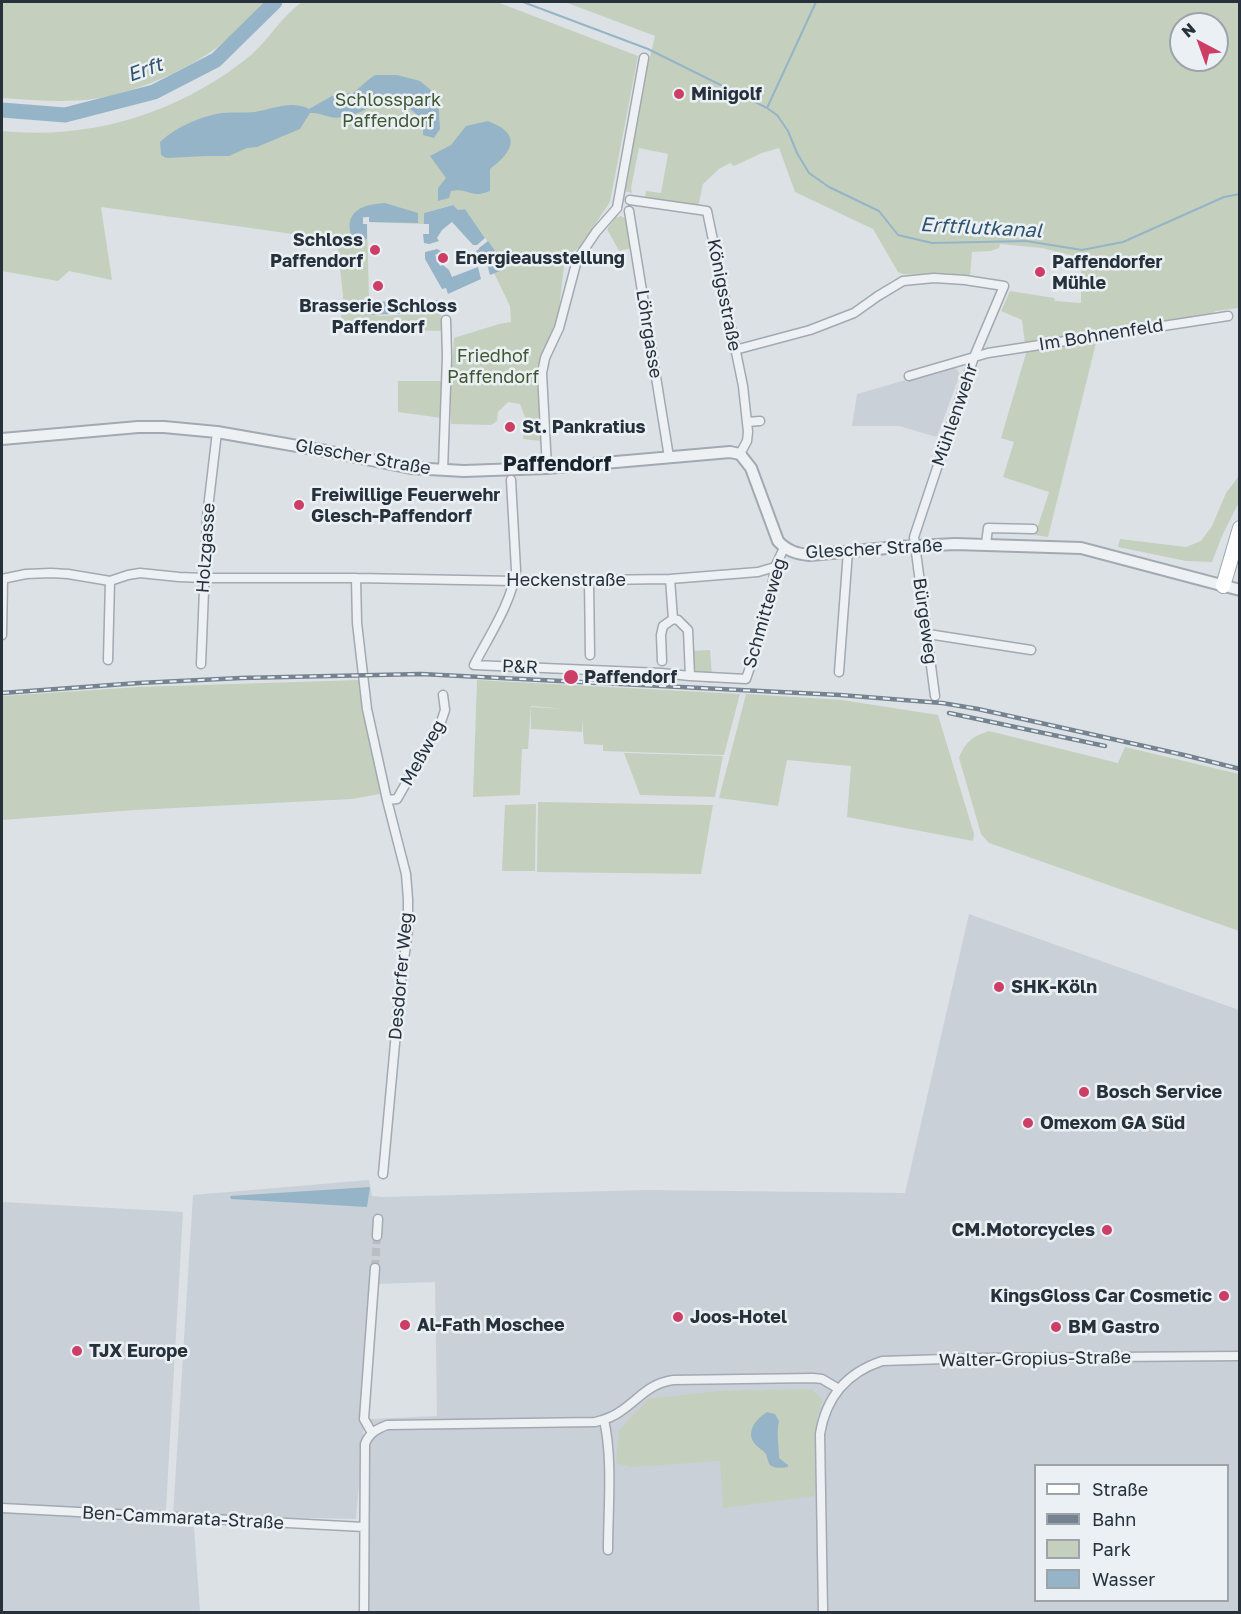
<!DOCTYPE html>
<html>
<head>
<meta charset="utf-8">
<style>
	body { margin:0 }
	#map { position:relative; width:1241px; height:1614px; overflow:hidden; background:#dce1e6; font-family:"Golos Text",sans-serif }
	canvas { display:block }
	.frame { position:absolute; inset:0; border:3px solid #26313c; pointer-events:none }
	.legend { position:absolute; left:1034px; top:1464px; width:195px; height:138px; box-sizing:border-box; background:#ebf0f4; border:2px solid #9ca4aa; margin:0; padding:8px 10px; list-style:none; font-size:18px; color:#26313c }
	.legend li { display:flex; align-items:center; gap:12px; height:30px }
	.legend b { width:30px; border:2px solid #9ca4aa }
	.north { position:absolute; left:1169px; top:12px; width:60px; height:60px; box-sizing:border-box; background:#ebf0f4; border:2px solid #9ca4aa; border-radius:50%; rotate:319deg; font-size:16px; font-weight:700; line-height:24px; text-align:center; color:#26313c }
	.north::after { content:''; display:block; margin:auto; width:21px; height:27px; background:#cd3e66; clip-path:polygon(50% 0,100% 100%,50% 72%,0 100%) }
</style>
</head>
<body>
<div id="map">
<canvas width="1241" height="1614"></canvas>
<div class="frame"></div>
<ul class="legend">
<li><b style="height:8px;background:#fff"></b>Straße</li>
<li><b style="height:8px;background:#75828f"></b>Bahn</li>
<li><b style="height:16px;background:#c4d0bd"></b>Park</li>
<li><b style="height:16px;background:#96b4c7"></b>Wasser</li>
</ul>
<div class="north">N</div>
</div>
<script>
const g = document.querySelector('canvas').getContext('2d');
g.lineJoin = 'round';
function fill(path, color) {
  g.fillStyle = color;
  g.fill(path, 'evenodd');
}
function stroke(path, color, width, dash) {
  g.strokeStyle = color;
  g.lineWidth = width;
  g.lineCap = dash ? 'butt' : 'round';
  g.setLineDash(dash || []);
  g.stroke(path);
}
function write(font, color, halo, rows, align = 'center') {
  g.font = font + ' "Golos Text",sans-serif';
  g.lineWidth = 5;
  g.setLineDash([]);
  g.textBaseline = 'middle';
  g.strokeStyle = halo;
  g.fillStyle = color;
  for (const [text, x, y, turn = 0] of rows) {
    g.save();
    g.translate(x, y);
    g.rotate((+turn || 0) * Math.PI / 180);
    g.textAlign = isNaN(turn) ? turn : align;
    if (halo) g.strokeText(text, 0, 0);
    g.fillText(text, 0, 0);
    g.restore();
  }
}
const built = new Path2D(`
	M954,366L960,374L937,437L899,426H852L857,394Z
	M969,914L1239,1010V1612H368L370,1419L437,1416L435,1282L376,1284L356,1519L173,1515L193,1195L369,1180L372,1196L383,1197L646,1190L905,1193ZM1036,1466H1228V1600H1036Z
	M2,1202L183,1212L165,1526L194,1527L200,1612H2Z`);
const green = new Path2D(`
	M2,2H265C256,11 249,20 240,29C204,63 142,92 93,99C63,103 32,100 2,98Z
	M302,2H497L638,56L610,202L580,247L565,258L559,309L552,332L537,367L538,399L542,405V441L523,439L526,420L520,404L508,402L498,412L497,421L491,425L451,424V381L454,338L499,324L511,322L510,306L494,273L499,271L497,265L500,259L465,209L458,210L452,205L424,213V224L369,222V217L362,218L363,224H367L369,297H365L364,299L358,301L356,306L358,309L362,313L381,316L441,312L442,331L399,330L350,325L344,322L341,317L343,296L338,249L328,239L101,207L112,280L69,271L58,281L2,271V131C92,140 180,113 251,55C269,39 282,16 302,2Z
	M565,2H1239V308L1216,311L1205,317L1025,344L1022,320L1001,311L1010,291L1054,298L1055,301L1081,303V255L1074,256L1042,248L1000,244L999,248L991,251L972,252L970,277L903,274L898,272L873,229L795,192L779,148L762,153L734,166L730,163L719,169L703,184L698,207L645,198L646,191L661,193L668,154L639,148L631,188L632,193L624,191L646,73L655,36ZM1181,24H1217V60H1181Z
	M621,216L625,218L632,248L619,251L607,229L615,218Z
	M1097,339L1048,537L1035,535L1049,492L1003,477L1014,442L1001,438L1027,350Z
	M398,381H442V418L398,412Z
	M1239,476V502L1222,536L1212,562L1186,561L1118,547L1120,539L1186,547L1201,541L1212,526L1226,493Z
	M710,650L712,676L691,675L690,651Z
	M360,680L364,709L380,794L352,799L135,810L2,820V696L139,687Z
	M477,680L740,694L724,755L603,751V745L584,744L582,719V732L531,729V707L566,709L531,706L528,749H522L520,795L473,797Z
	M746,694L842,700L938,715L974,834L973,841L847,817L851,766L787,760L778,806L719,798Z
	M989,731L1118,763L1125,747L1239,774V931L989,843L981,834L959,758C965,742 973,736 989,731Z
	M624,753L723,756L715,797L640,795Z
	M538,802L713,805L701,874L537,872Z
	M536,804L535,871H502L505,805Z
	M811,1389L823,1400L817,1416L815,1496L723,1508L720,1461L631,1467L616,1463L619,1430L648,1399L718,1391Z`);
const water = new Path2D(`
	M375,75H397L420,81L438,96L440,129L434,138L423,135V122L414,112L388,93C378,95 374,105 365,110C359,113 350,116 342,117C331,120 321,112 310,113L300,129L257,147L247,148L229,156H207L166,158L161,155L160,142C176,127 201,116 222,113C233,112 244,113 255,112C273,109 292,100 309,109L332,96L347,93L352,94L368,80Z
	M488,121C492,123 498,125 502,128C522,142 503,159 490,169V191C487,192 481,194 479,194C468,194 464,188 451,191L449,198L438,201V188L446,178L430,156L451,145L466,126Z
	M385,203L418,213V223L369,222V217H363V224H367V239L360,241L351,235C344,210 365,204 385,203Z
	M453,205L458,210L465,209L485,238L477,245H473L452,222L442,230L437,238L439,241L429,244L424,243L423,234H429V224H424V213Z
	M488,241L501,259L497,265L500,271L490,275L487,264V259L481,257L476,251L479,249V248Z
	M437,249L443,252L435,255L440,266L443,265L449,270L452,277L478,267L481,279L448,294L446,288L442,289L425,259V252Z
	M361,299H364V305H371L372,301L423,303L438,300L441,312L368,315C361,314 356,311 357,303Z
	M370,1187L367,1207L231,1199L230,1196Z
	M767,1412L775,1414L779,1421C776,1433 779,1445 779,1458L788,1465V1467C782,1468 773,1469 769,1464C769,1463 766,1455 766,1454C763,1450 758,1448 755,1444C745,1432 756,1419 767,1412Z`);
const stream = new Path2D(`
	M523,2L648,49L767,108L777,115L788,131L797,153L809,173L829,187L879,211L898,235L932,243L1026,241L1082,250L1123,242L1224,197L1240,194
	M767,108L816,2`);
const river = new Path2D(`
	M2,110L65,115L154,92L216,60L275,2`);
const minorTunnel = new Path2D(`
	M375,1268L377,1236`);
const minor = new Path2D(`
	M630,200L707,211L743,386L748,432L747,441L740,454
	M617,208L644,58
	M629,211L669,457
	M735,350L810,330L854,313L878,296L903,281L934,278L965,280L1004,286L974,357L914,537L935,696
	M909,376L988,353L1228,316
	M747,422L760,421
	M547,468L542,373L545,358L559,328L577,260L596,232L617,208
	M443,470L447,357L446,320
	M511,480L516,570C512,602 489,636 474,665L661,673L690,676L746,679L760,638L772,589L775,567L784,548
	M986,544L988,528L1033,529
	M356,578L357,623L367,709L387,800L406,874L408,899V930L400,989L383,1174
	M2,579L26,574L51,573L68,574L110,581L128,575L140,573L179,577L204,578H356L515,581L670,579L758,572L775,567
	M670,579L673,619L678,620L688,630L690,676
	M589,580L590,655
	M928,634L1031,650
	M2,635L3,579
	M108,660L110,581
	M662,661L661,635L663,626L673,619
	M201,664L207,517L217,432
	M839,672L848,551
	M387,800L397,799L441,722L445,710L443,695
	M377,1236L378,1219
	M604,1420C613,1459 608,1509 608,1550
	M372,1433L364,1419L375,1268
	M2,1508L364,1527
	M364,1612L365,1444C369,1433 377,1429 387,1425L595,1422C604,1420 613,1417 621,1411C640,1398 648,1384 673,1380L813,1378L822,1379L839,1389
	M823,1612L820,1434C826,1397 846,1373 882,1361L979,1358L1240,1356`);
const tertiary = new Path2D(`
	M2,439L138,427H164L217,432L326,451L411,468L464,471L547,468L730,452L740,454L751,468L778,541C787,551 797,554 810,555L898,547L955,544L1081,548L1240,590`);
const primary = new Path2D(`
	M1223,586L1240,528`);
const rail = new Path2D(`
	M2,693L139,683L241,678L421,674L840,695L942,703L978,709L1184,755L1240,769
	M949,713L1105,746`);
const markers = [
	[679,94,6,"#cd3e66"],
	[375,250,6,"#cd3e66"],
	[443,258,6,"#cd3e66"],
	[1040,272,6,"#cd3e66"],
	[378,286,6,"#cd3e66"],
	[510,427,6,"#cd3e66"],
	[299,505,6,"#cd3e66"],
	[571,677,8,"#cd3e66"],
	[999,987,6,"#cd3e66"],
	[1084,1092,6,"#cd3e66"],
	[1028,1123,6,"#cd3e66"],
	[1107,1230,6,"#cd3e66"],
	[1224,1296,6,"#cd3e66"],
	[678,1317,6,"#cd3e66"],
	[405,1325,6,"#cd3e66"],
	[1056,1327,6,"#cd3e66"],
	[77,1351,6,"#cd3e66"]
];
const poiNames = [
	["Minigolf",691,94],
	["Schloss",363,240,"right"],
	["Paffendorf",363,261,"right"],
	["Energieausstellung",455,258],
	["Paffendorfer",1052,262],
	["Mühle",1052,283],
	["Brasserie Schloss",378,306,"center"],
	["Paffendorf",378,327,"center"],
	["St. Pankratius",522,427],
	["Freiwillige Feuerwehr",311,495],
	["Glesch-Paffendorf",311,516],
	["Paffendorf",584,677],
	["SHK-Köln",1011,987],
	["Bosch Service",1096,1092],
	["Omexom GA Süd",1040,1123],
	["CM.Motorcycles",1095,1230,"right"],
	["KingsGloss Car Cosmetic",1212,1296,"right"],
	["Joos-Hotel",690,1317],
	["Al-Fath Moschee",417,1325],
	["BM Gastro",1068,1327],
	["TJX Europe",89,1351]
];
const parkNames = [
	["Schlosspark",388,100],
	["Paffendorf",388,121],
	["Friedhof",493,356],
	["Paffendorf",493,377]
];
const streetNames = [
	["Königsstraße",724,295,79],
	["Löhrgasse",649,334,81],
	["Im Bohnenfeld",1101,335,-9],
	["Mühlenwehr",955,415,-71],
	["Glescher Straße",363,457,10],
	["Holzgasse",206,548,-86],
	["Glescher Straße",874,549,-3],
	["Heckenstraße",566,580],
	["Schmitteweg",765,613,-74],
	["Bürgeweg",925,621,82],
	["P&R",520,667,2],
	["Meßweg",423,753,-61],
	["Desdorfer Weg",401,976,-85],
	["Walter-Gropius-Straße",1035,1359,-1],
	["Ben-Cammarata-Straße",183,1518,3]
];
const waterNames = [
	["Erft",145,70,-20],
	["Erftflutkanal",981,228,3]
];
const quarterNames = [
	["Paffendorf",557,464]
];
fill(built, '#cad0d8');
fill(green, '#c4d0bd');
fill(water, '#96b4c7');
stroke(stream, '#96b4c7', 2);
stroke(river, '#96b4c7', 15);
stroke(minorTunnel, '#b8bec4', 8, [8, 4]);
stroke(minor, '#a2a9b0', 11);
stroke(tertiary, '#a2a9b0', 14);
stroke(primary, '#9ba7b1', 16);
stroke(minor, '#eef1f4', 8);
stroke(tertiary, '#eef1f4', 10);
stroke(primary, '#fff', 14);
stroke(rail, '#75828f', 4.5);
stroke(rail, '#ebf0f4', 2, [7]);
for (const [x, y, r, color] of markers) {
  const dot = new Path2D();
  dot.arc(x, y, r, 0, 2 * Math.PI);
  g.fillStyle = color;
  g.fill(dot);
  stroke(dot, '#ebf0f4', 2);
}
write('bold 18px', '#26313c', '#ebf0f4', poiNames, 'left');
write('18px', '#3f5733', '#ebf0f4', parkNames);
write('18px', '#26313c', '#ebf0f4', streetNames);
write('italic 20px', '#30546f', '#ebf0f4', waterNames);
write('bold 21px', '#18222c', '#ebf0f4', quarterNames);
</script>
</body>
</html>
